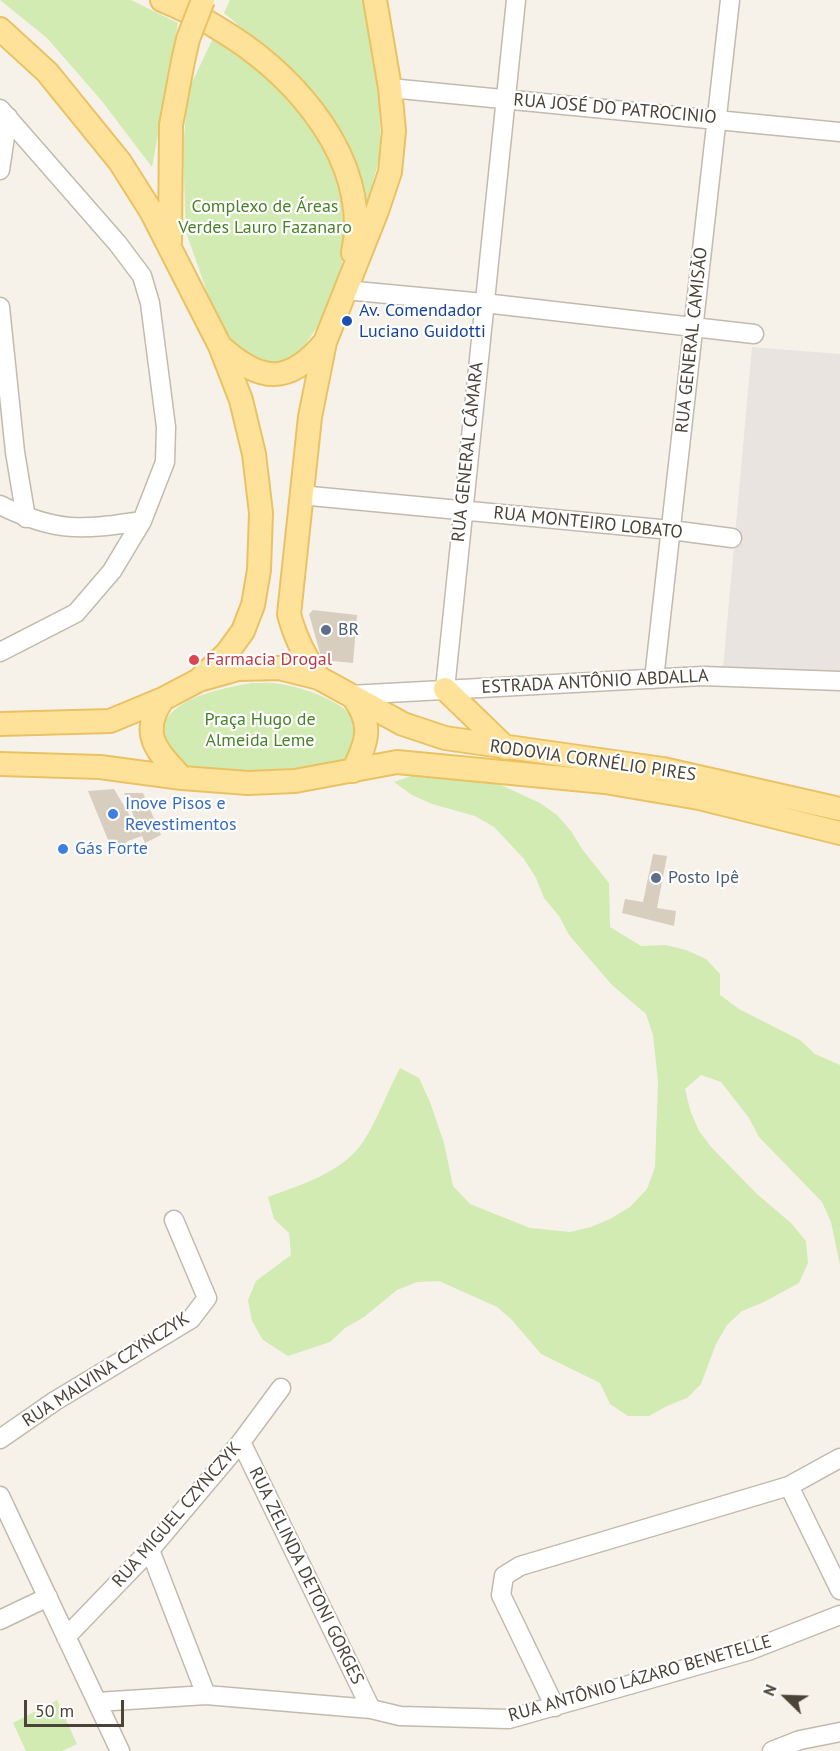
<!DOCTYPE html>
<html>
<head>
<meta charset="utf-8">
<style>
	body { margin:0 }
	#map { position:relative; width:840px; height:1751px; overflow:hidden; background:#f6f2ea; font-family:"PT Sans",sans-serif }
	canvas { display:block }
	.north { position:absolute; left:756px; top:1667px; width:60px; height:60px; -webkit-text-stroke:4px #fff; paint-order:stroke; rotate:293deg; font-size:16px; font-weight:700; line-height:24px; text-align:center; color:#4b4338 }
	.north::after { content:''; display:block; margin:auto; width:21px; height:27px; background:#4b4338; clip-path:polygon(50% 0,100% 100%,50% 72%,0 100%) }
	.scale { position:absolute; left:24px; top:1700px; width:100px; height:27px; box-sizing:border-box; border:3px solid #4b4338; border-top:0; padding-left:8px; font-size:18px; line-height:21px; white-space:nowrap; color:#4b4338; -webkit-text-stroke:4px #fff; paint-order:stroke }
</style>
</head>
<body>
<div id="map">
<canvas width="840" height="1751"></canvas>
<div class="north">N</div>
<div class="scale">50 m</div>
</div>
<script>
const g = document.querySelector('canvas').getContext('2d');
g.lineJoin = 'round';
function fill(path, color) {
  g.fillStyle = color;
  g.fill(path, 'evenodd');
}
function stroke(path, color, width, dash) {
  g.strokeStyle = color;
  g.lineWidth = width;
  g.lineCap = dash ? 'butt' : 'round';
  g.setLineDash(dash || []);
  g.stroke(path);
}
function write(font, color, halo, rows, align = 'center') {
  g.font = font + ' "PT Sans",sans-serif';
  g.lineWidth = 4.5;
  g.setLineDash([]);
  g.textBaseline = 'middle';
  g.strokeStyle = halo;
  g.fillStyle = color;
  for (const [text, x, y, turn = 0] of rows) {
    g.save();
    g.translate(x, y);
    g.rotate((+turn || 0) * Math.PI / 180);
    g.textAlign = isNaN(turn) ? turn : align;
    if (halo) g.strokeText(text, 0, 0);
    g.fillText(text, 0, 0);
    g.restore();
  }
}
const industrial = new Path2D(`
	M752,347L840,354V673L723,668Z`);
const green = new Path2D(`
	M0,0H131L178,23L152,167L101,100L47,38Z
	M230,0H365L378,73L381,152L365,211C364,201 363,189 360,179C339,106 280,60 224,13Z
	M215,34L280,85L312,123L329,157L340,191L348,230L339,279L326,314L300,352L282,362L267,366L247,362L222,335L186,232L183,149L188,91Z
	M252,683C261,683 271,682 280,684C302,687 352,703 358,727C360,736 354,750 352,759L293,775L190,768L179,765L168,757C166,750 161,738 162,730C169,697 225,688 252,683Z
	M414,775H456L501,785L540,803L557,815L571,831L582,849L609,883L610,927L641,946L665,945L686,950L706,959L720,974V995L739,1009L800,1040L815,1054L840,1065V1265L831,1222L822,1202L759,1137L749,1118L721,1082L701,1075L685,1089L690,1110L699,1131L712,1148L757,1194L791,1223L806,1241L808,1263L799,1283L762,1303L742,1311L727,1325L716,1344L701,1384L687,1398L667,1406L649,1416H628L610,1404L600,1383L541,1354L512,1320L497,1307L439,1281L417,1282L397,1290L364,1317L345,1328L330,1342L288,1356L263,1340L252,1321L248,1300L256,1281L291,1255L289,1233L274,1219L268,1197C300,1185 342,1173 363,1142C378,1119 387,1092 400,1068L419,1078L430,1102L444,1143L453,1186L470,1204L530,1228L570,1232L591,1227L610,1219L630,1207L647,1189L655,1167L658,1082L653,1035L646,1014L612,985L569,935L559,916L544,898L536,878L524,859L494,827L475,816L432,804L412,795L394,782Z
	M57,1700L77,1744L62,1751H26L13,1723Z`);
const building = new Path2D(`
	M313,610L357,615L353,663L322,660L309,614Z
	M114,789L142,836L124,793H143L161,835L145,843L142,836L128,841L113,852L88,791Z
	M653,854L667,856L657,908L676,911L674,926L622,913L625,899L643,902Z`);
const minor = new Path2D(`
	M390,88L840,132
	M0,109L118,244L142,276L150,303L166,427L165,462L142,521L112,571L76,613L0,652
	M0,170L8,117
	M345,290L484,303L754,334
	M0,307L15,452L26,518
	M300,495L671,530L732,538
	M0,505C57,533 82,530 142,521
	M654,679L730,0
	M445,689L516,0
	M350,695L703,676L840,681
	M0,1439L55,1401L191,1319L207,1298L174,1220
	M241,1442L371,1709
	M789,1486L840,1590
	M0,1496L120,1751
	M150,1550L206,1695
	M0,1620L48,1597
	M66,1637L150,1550L241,1442L281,1388
	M97,1702L206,1695L371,1709L400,1716L509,1719L748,1651L840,1615
	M555,1707L501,1595L504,1576L520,1566L789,1486L840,1458
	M772,1751L800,1740L840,1732`);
const major = new Path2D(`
	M162,0C180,8 199,16 216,27C286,68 358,143 356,230C356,237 354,245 353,253
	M0,29L47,72L120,162L151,211L220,346L241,400L254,454L261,513L259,570L253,605L243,631L227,653L202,677
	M170,241L171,125L183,61
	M221,347C261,383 289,385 325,342
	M319,678C305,657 295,638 289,614L310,417L325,342L377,211L390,172L394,131L390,88L375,0
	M445,689L506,748
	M353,697C374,725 367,742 353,771
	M163,699C138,734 158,752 182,778
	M0,724L110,721L163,699L199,680L238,669L279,668L319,678L403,724L445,738L663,769L840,809
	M0,764L100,767L182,778L248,783L295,781L397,762L605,782L699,798L840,833`);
const majorBridge = new Path2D(`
	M183,61L188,39L203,0`);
const markers = [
	[347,321,6,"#1a4fb4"],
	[326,630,6,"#5c6f8a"],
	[194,660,6,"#e0444e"],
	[113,814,6,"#3f7fe0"],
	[63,849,6,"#3f7fe0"],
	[656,878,6,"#5c6f8a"]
];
const streetNames = [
	["RUA JOSÉ DO PATROCINIO",615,109,5],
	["RUA GENERAL CAMISÃO",692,340,-84],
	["RUA GENERAL CÂMARA",468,452,-84],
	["RUA MONTEIRO LOBATO",588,523,6],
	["ESTRADA ANTÔNIO ABDALLA",595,682,-3],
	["RODOVIA CORNÉLIO PIRES",593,761,8],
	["RUA MALVINA CZYNCZYK",106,1370,-33],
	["RUA MIGUEL CZYNCZYK",177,1515,-49],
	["RUA ZELINDA DETONI GORGES",306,1576,64],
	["RUA ANTÔNIO LÁZARO BENETELLE",640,1679,-16]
];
const parkNames = [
	["Complexo de Áreas",265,207],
	["Verdes Lauro Fazanaro",265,228],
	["Praça Hugo de",260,720],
	["Almeida Leme",260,741]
];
const transitNames = [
	["Av. Comendador",359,311],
	["Luciano Guidotti",359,332]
];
const serviceNames = [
	["BR",338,630],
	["Posto Ipê",668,878]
];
const healthNames = [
	["Farmacia Drogal",206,660]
];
const shopNames = [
	["Inove Pisos e",125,804],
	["Revestimentos",125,825],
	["Gás Forte",75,849]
];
fill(industrial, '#e9e4df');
fill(green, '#d1ebb2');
fill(building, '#d8cebf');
stroke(minor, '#c2baac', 21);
stroke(major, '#eac264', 26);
stroke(minor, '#fff', 18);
stroke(major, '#ffe29a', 22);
stroke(majorBridge, '#eac264', 26, []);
stroke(majorBridge, '#ffe29a', 22);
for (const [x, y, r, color] of markers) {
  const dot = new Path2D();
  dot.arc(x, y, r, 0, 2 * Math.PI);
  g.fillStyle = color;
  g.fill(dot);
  stroke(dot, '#fff', 2);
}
write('18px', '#4b4338', '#fff', streetNames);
write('18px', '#498127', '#fff', parkNames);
write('18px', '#164399', '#fff', transitNames, 'left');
write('18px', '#4e5e75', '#fff', serviceNames, 'left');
write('18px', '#be3a42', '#fff', healthNames, 'left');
write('18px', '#366cbe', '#fff', shopNames, 'left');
</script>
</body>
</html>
